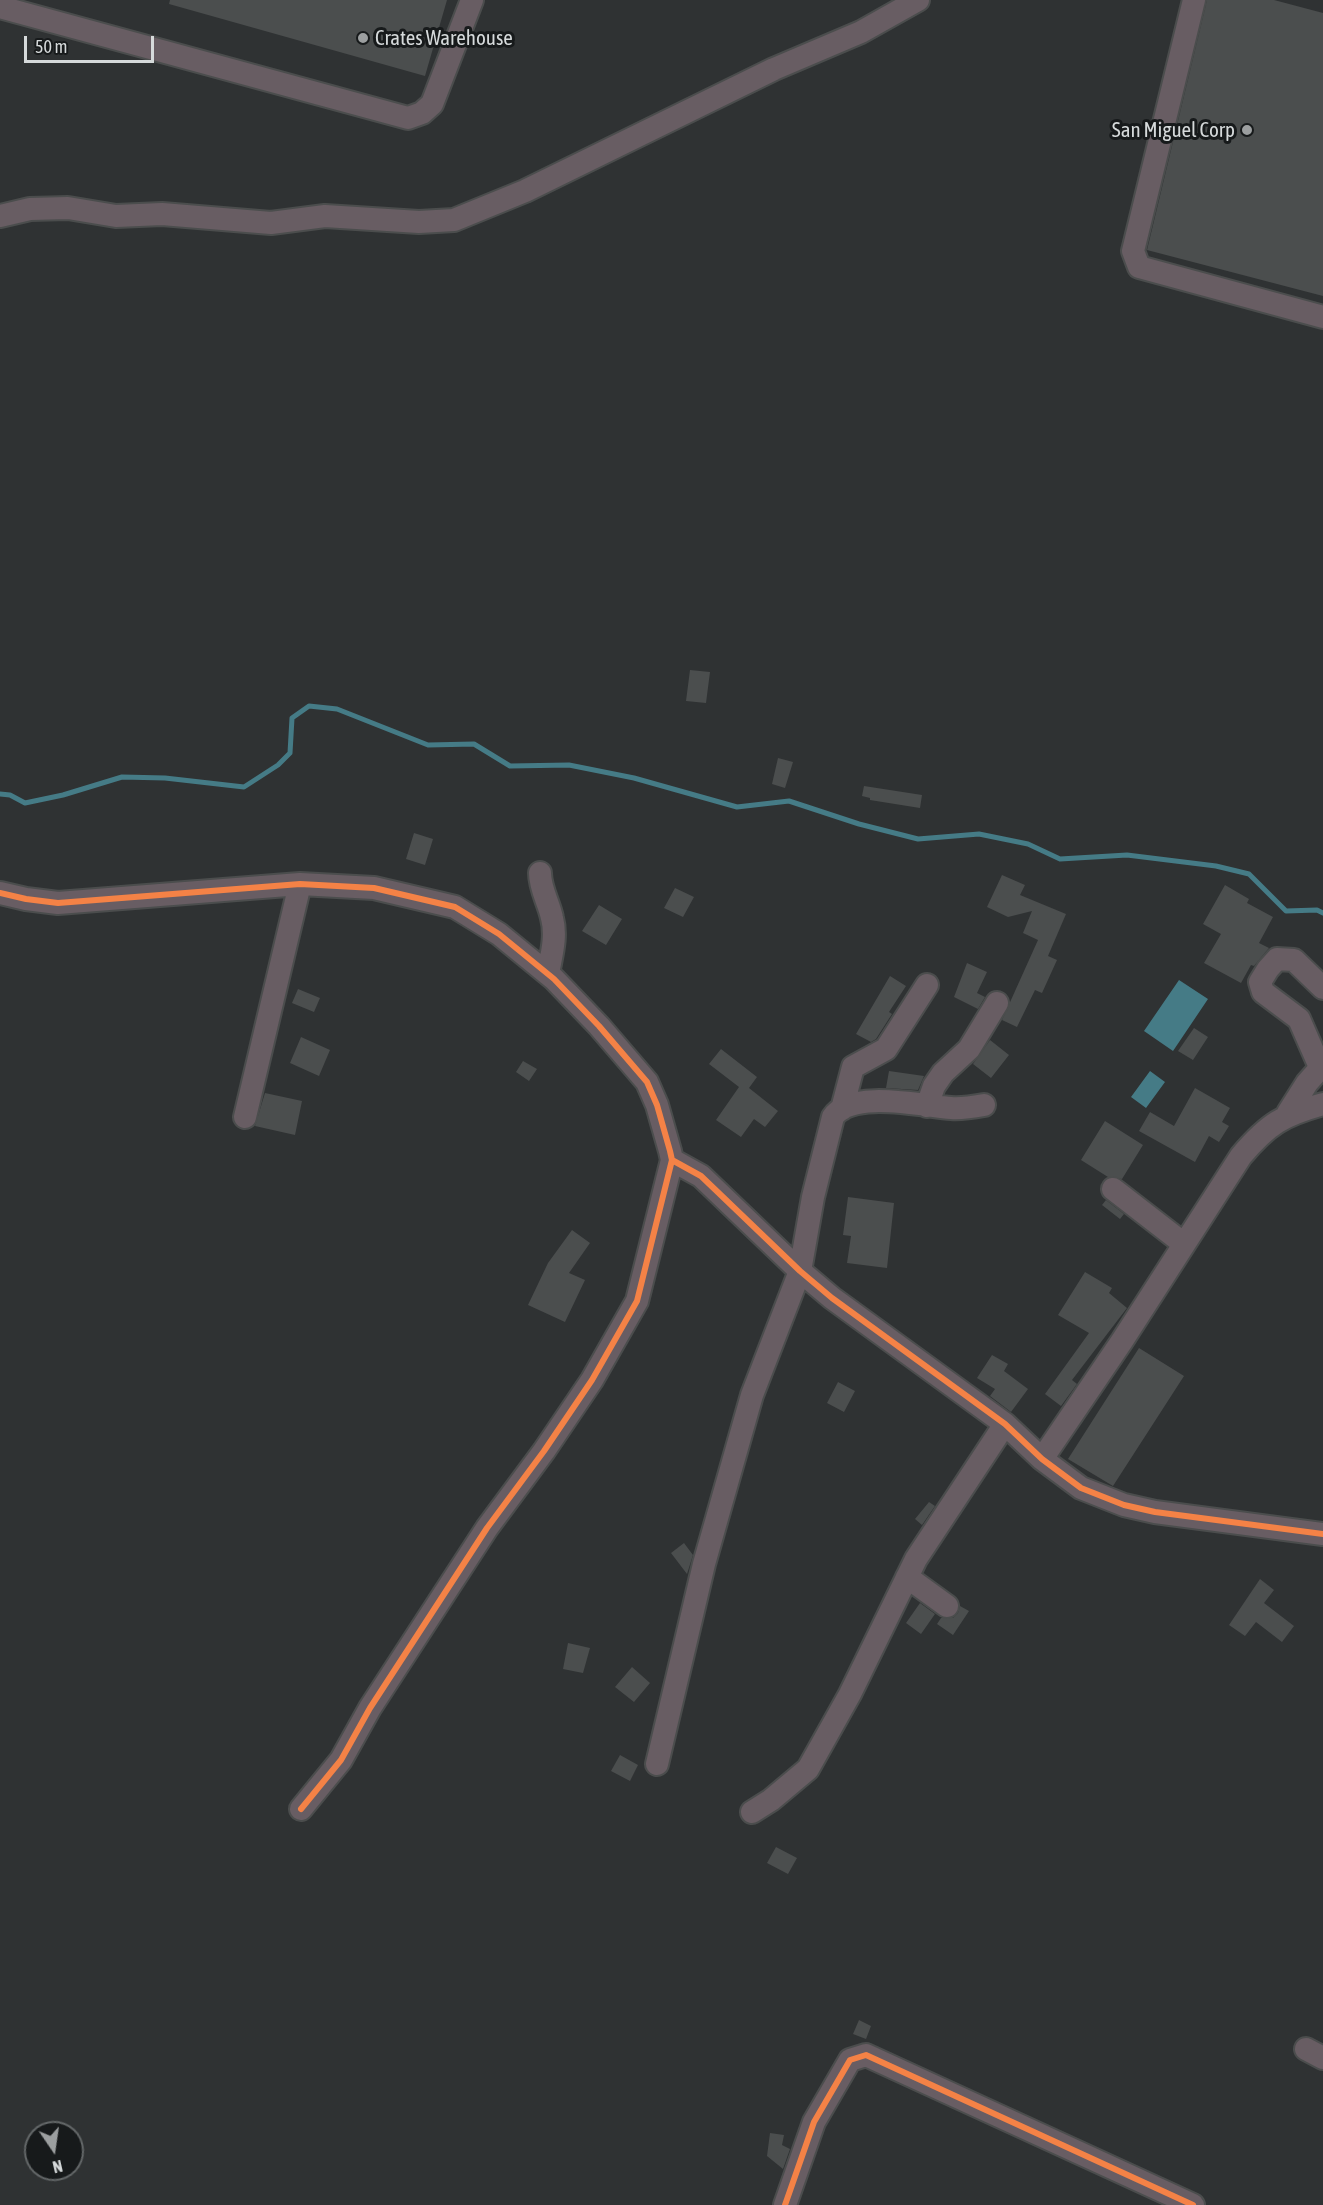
<!DOCTYPE html>
<html>
<head>
<meta charset="utf-8">
<style>
	body { margin:0 }
	#map { position:relative; width:1323px; height:2205px; overflow:hidden; background:#2f3233; font-family:"Asap Condensed",sans-serif }
	canvas { display:block }
	.north { position:absolute; left:24px; top:2121px; width:60px; height:60px; box-sizing:border-box; background:#171a1b; border:2px solid #636768; border-radius:50%; rotate:167deg; font-size:16px; font-weight:700; line-height:24px; text-align:center; color:#d6dadb }
	.north::after { content:''; display:block; margin:auto; width:21px; height:27px; background:#9c9fa0; clip-path:polygon(50% 0,100% 100%,50% 72%,0 100%) }
	.scale { position:absolute; left:24px; top:36px; width:130px; height:27px; box-sizing:border-box; border:3px solid #d6dadb; border-top:0; padding-left:8px; font-size:18px; line-height:21px; white-space:nowrap; color:#d6dadb; -webkit-text-stroke:4px #171a1b; paint-order:stroke }
</style>
</head>
<body>
<div id="map">
<canvas width="1323" height="2205"></canvas>
<div class="north">N</div>
<div class="scale">50 m</div>
</div>
<script>
const g = document.querySelector('canvas').getContext('2d');
g.lineJoin = 'round';
function fill(path, color) {
  g.fillStyle = color;
  g.fill(path, 'evenodd');
}
function stroke(path, color, width, dash) {
  g.strokeStyle = color;
  g.lineWidth = width;
  g.lineCap = dash ? 'butt' : 'round';
  g.setLineDash(dash || []);
  g.stroke(path);
}
function write(font, color, halo, rows, align = 'center') {
  g.font = font + ' "Asap Condensed",sans-serif';
  g.lineWidth = 6;
  g.setLineDash([]);
  g.textBaseline = 'middle';
  g.strokeStyle = halo;
  g.fillStyle = color;
  for (const [text, x, y, turn = 0] of rows) {
    g.save();
    g.translate(x, y);
    g.rotate((+turn || 0) * Math.PI / 180);
    g.textAlign = isNaN(turn) ? turn : align;
    if (halo) g.strokeText(text, 0, 0);
    g.fillText(text, 0, 0);
    g.restore();
  }
}
const water = new Path2D(`
	M1179,980L1208,999L1173,1051L1144,1031Z
	M1150,1071L1165,1082L1146,1108L1131,1097Z`);
const stream = new Path2D(`
	M0,794L10,795L25,803L63,795L122,777L165,778L244,787L278,765L290,753L292,718L309,706L337,709L428,745L474,744L510,766L569,765L634,778L737,807L789,801L859,824L918,839L979,834L1028,844L1060,859L1127,855L1216,866L1249,874L1286,911L1317,910L1323,913`);
const building = new Path2D(`
	M170,0H447L425,76L169,4Z
	M1207,0H1274L1323,13V296L1147,250Z
	M690,670L710,672L706,703L686,701Z
	M778,758L793,762L785,788L772,784Z
	M864,786L922,795L920,808L870,800V798L862,796Z
	M414,833L433,839L425,865L406,859Z
	M1002,875L1025,885L1020,895L1066,914L1048,956L1057,960L1042,993L1035,990L1017,1027L1002,1020L1038,940L1023,933L1032,911L1008,917L987,907Z
	M1225,885L1249,899L1247,903L1273,917L1259,943L1269,948L1254,966L1251,965L1241,983L1204,963L1221,934L1203,924Z
	M675,888L694,897L683,917L664,908Z
	M599,905L622,919L606,945L582,931Z
	M967,963L987,972L977,993L985,997L978,1009L954,997Z
	M890,976L906,986L889,1012L892,1014L876,1039L871,1042L856,1034Z
	M298,989L320,998L314,1012L292,1003Z
	M1194,1028L1208,1037L1193,1060L1178,1051Z
	M301,1037L330,1050L319,1076L290,1063Z
	M990,1040L1009,1055L991,1078L973,1064Z
	M721,1049L757,1077L749,1088L778,1111L765,1127L754,1119L741,1137L716,1120L739,1087L709,1064Z
	M523,1061L537,1069L529,1081L516,1072Z
	M889,1071L924,1076L918,1090L886,1088Z
	M1195,1088L1230,1108L1222,1122L1229,1126L1219,1142L1209,1136L1195,1162L1139,1131L1150,1112L1174,1126Z
	M265,1093L302,1101L295,1135L255,1126Z
	M1105,1121L1143,1145L1122,1179L1108,1177L1081,1160Z
	M848,1197L894,1203L887,1268L847,1263L851,1236L843,1235Z
	M1106,1200L1124,1214L1120,1219L1102,1205Z
	M572,1230L590,1243L569,1273L585,1280L565,1322L528,1305L548,1263Z
	M1085,1272L1112,1288L1109,1293L1127,1308L1072,1380L1077,1384L1061,1406L1045,1394L1089,1333L1058,1315Z
	M1139,1348L1184,1376L1113,1486L1068,1459Z
	M992,1355L1008,1364L1004,1371L1028,1389L1011,1412L990,1396L995,1389L977,1378Z
	M838,1382L855,1391L844,1412L827,1403Z
	M929,1502L935,1506L922,1525L915,1519Z
	M684,1543L693,1555L687,1574L671,1553Z
	M1260,1579L1274,1590L1264,1603L1294,1626L1282,1642L1256,1622L1245,1636L1229,1625Z
	M920,1603L935,1614L921,1634L906,1623Z
	M960,1606L969,1611L953,1635L937,1624L941,1618H953L958,1613Z
	M568,1643L590,1648L583,1673L563,1669Z
	M632,1667L650,1683L634,1702L615,1687Z
	M620,1755L638,1765L630,1781L611,1771Z
	M776,1847L797,1858L788,1874L767,1863Z
	M859,2020L871,2026L866,2039L853,2034Z
	M770,2133L784,2135L782,2145L790,2149L783,2169L767,2156Z`);
const minor = new Path2D(`
	M1194,0L1133,251L1139,267L1323,317
	M0,7L408,118L422,113L432,104L472,0
	M0,216L30,209L68,208L116,216L162,214L271,223L325,216L419,222L454,220L525,191L774,69L861,32L918,0
	M540,873C540,889 549,903 552,918C557,937 551,956 548,974
	M0,893L26,899L58,903L300,884L374,888L455,907L499,934L554,979L599,1026L647,1082L657,1105L670,1151L672,1160L637,1301L592,1380L544,1451L487,1528L370,1708L341,1760L301,1809
	M1320,1067L1299,1019L1263,992L1260,982L1268,969L1277,959L1294,960L1323,988
	M927,1106L934,1086L943,1073L969,1049L997,1003
	M842,1109L853,1067L886,1049L927,985
	M1288,1113L1307,1083L1323,1065
	M245,1117L300,884
	M672,1160L701,1176L800,1271L832,1298L1005,1424L1042,1459L1081,1488L1124,1505L1155,1512L1323,1534
	M1113,1189L1184,1244
	M1042,1459L1122,1341L1241,1156C1268,1124 1283,1115 1323,1104
	M907,1577L947,1606
	M657,1764L704,1564L752,1395L800,1271L813,1197L833,1117C851,1089 923,1106 951,1108C962,1109 973,1107 984,1105
	M752,1812L771,1800L808,1769L850,1694L916,1559L1005,1424
	M1306,2049L1323,2058
	M785,2205L814,2122L850,2060L866,2055L1193,2205`);
const cycleway = new Path2D(`
	M0,893L26,899L58,903L300,884L374,888L455,907L499,934L554,979L599,1026L647,1082L657,1105L670,1151L672,1160L637,1301L592,1380L544,1451L487,1528L370,1708L341,1760L301,1809
	M672,1160L701,1176L800,1271L832,1298L1005,1424L1042,1459L1081,1488L1124,1505L1155,1512L1323,1534
	M785,2205L814,2122L850,2060L866,2055L1193,2205`);
const markers = [
	[363,38,6,"#9c9fa0"],
	[1247,130,6,"#9c9fa0"]
];
const poiNames = [
	["Crates Warehouse",375,38],
	["San Miguel Corp",1235,130,"right"]
];
fill(water, '#457b86');
stroke(stream, '#457b86', 5);
fill(building, '#4b4e4e');
stroke(minor, '#4b4d4d', 26);
stroke(minor, '#685d63', 22);
stroke(cycleway, '#f48246', 6);
for (const [x, y, r, color] of markers) {
  const dot = new Path2D();
  dot.arc(x, y, r, 0, 2 * Math.PI);
  g.fillStyle = color;
  g.fill(dot);
  stroke(dot, '#171a1b', 2);
}
write('21px', '#d6dadb', '#171a1b', poiNames, 'left');
</script>
</body>
</html>
